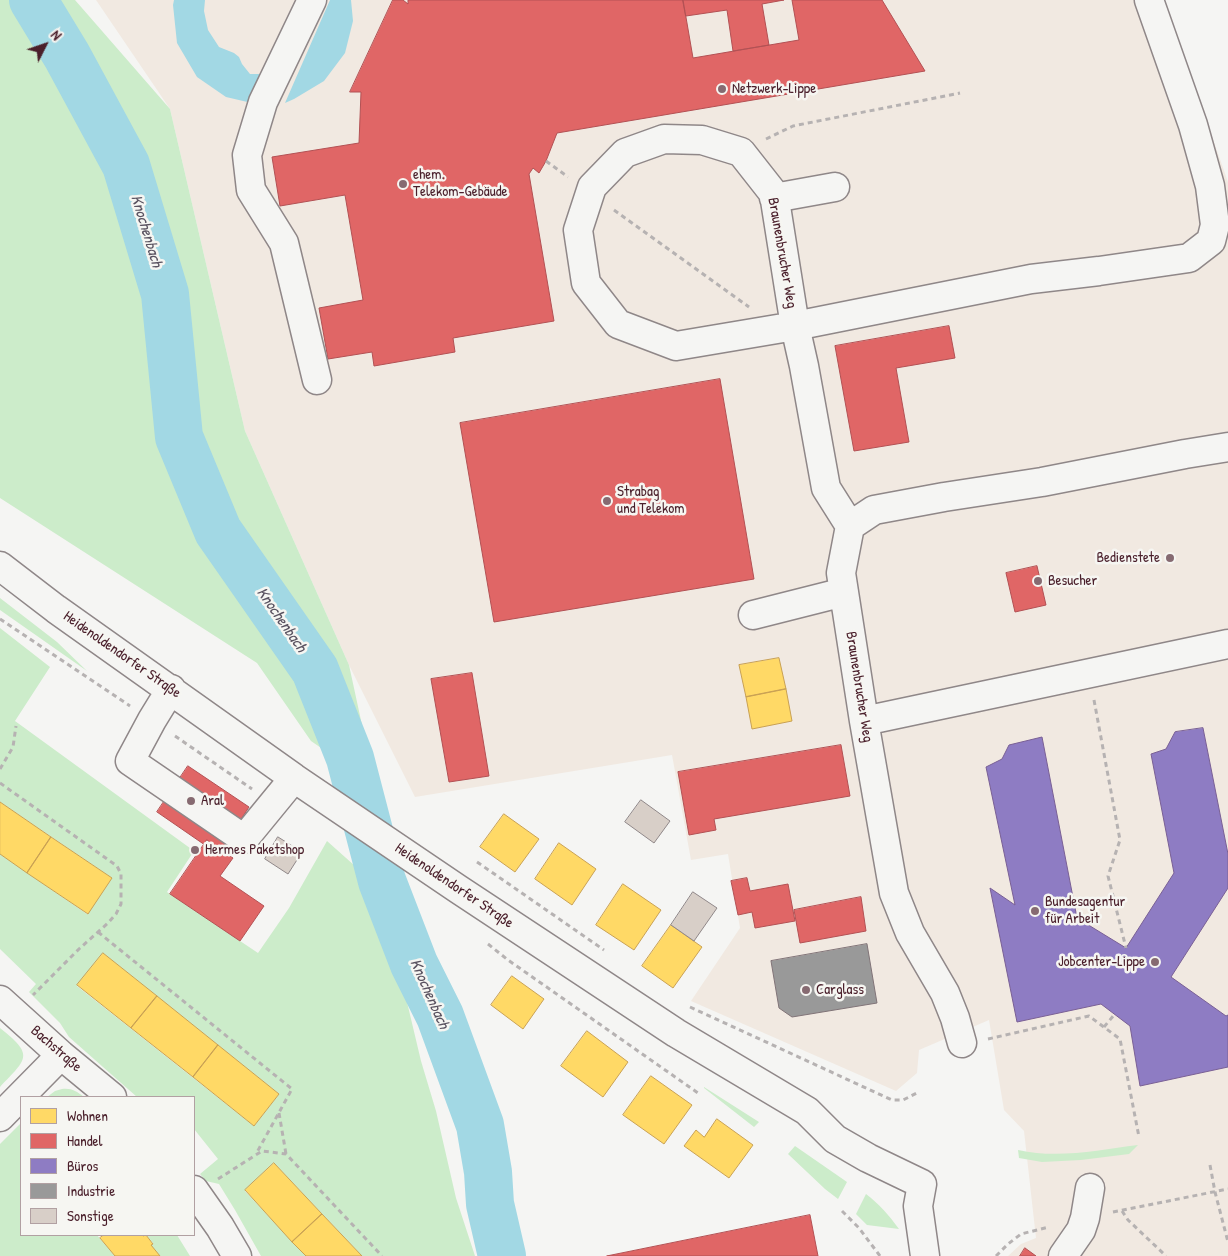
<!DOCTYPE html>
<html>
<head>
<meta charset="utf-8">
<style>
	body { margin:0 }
	#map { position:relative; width:1228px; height:1256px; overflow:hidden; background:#f5f5f3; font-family:"Patrick Hand",sans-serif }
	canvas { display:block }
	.legend { position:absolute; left:20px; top:1096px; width:175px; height:140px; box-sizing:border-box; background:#f6f6f2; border:1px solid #b1a0a2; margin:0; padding:6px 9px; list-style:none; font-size:15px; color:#4a1f2b }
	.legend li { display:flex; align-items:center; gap:10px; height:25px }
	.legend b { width:25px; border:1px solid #b1a0a2 }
	.north { position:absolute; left:20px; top:20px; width:50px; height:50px; -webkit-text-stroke:4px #f6f6f2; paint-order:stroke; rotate:49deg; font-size:14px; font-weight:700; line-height:20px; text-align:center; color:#4a1f2b }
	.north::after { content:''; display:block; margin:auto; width:18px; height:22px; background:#4a1f2b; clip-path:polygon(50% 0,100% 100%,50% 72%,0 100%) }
</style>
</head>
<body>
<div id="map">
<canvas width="1228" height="1256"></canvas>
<ul class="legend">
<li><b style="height:14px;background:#ffd966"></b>Wohnen</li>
<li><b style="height:14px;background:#e06666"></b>Handel</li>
<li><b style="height:14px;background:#8e7cc3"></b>Büros</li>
<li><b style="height:14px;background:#999"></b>Industrie</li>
<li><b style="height:14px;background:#d8cfc8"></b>Sonstige</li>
</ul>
<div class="north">N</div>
</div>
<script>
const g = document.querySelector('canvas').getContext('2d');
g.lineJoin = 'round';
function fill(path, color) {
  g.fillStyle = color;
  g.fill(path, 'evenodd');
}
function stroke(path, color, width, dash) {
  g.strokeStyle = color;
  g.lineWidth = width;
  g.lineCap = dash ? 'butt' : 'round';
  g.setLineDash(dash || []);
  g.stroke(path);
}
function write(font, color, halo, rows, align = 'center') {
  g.font = font + ' "Patrick Hand",sans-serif';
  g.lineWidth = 5;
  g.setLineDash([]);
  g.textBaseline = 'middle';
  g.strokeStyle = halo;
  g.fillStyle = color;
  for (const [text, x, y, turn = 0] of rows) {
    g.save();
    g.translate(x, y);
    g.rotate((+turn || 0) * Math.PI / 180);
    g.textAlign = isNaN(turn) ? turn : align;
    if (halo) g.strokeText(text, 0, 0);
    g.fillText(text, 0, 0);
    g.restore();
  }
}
const built = new Path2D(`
	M96,0H1164L1228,182V1256H1008L1021,1244L1036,1238L1024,1131L1004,1110L989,1020L919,1050L917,1073L896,1091L691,1001L740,928L728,854L691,860L672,755L415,797L349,665L245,431L170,109Z`);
const green = new Path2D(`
	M0,0H75L170,109L245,431L349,665L375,785L311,741L257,663L0,498Z
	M0,598L57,642L87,671L0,610Z
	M0,628L50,667L15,721L194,851L167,892L258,953L289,908L327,841L355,866L402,981L421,1061L436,1111L456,1198L475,1256H362L274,1163L245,1191L306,1256H261L235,1210L219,1184L206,1181L200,1174L218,1159L194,1129V1097H137L69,1037L60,1023L29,992L36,984L0,949V854L87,914L112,878L0,802ZM103,953L279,1094L254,1126L77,986Z
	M0,1028C34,1055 28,1058 0,1087Z
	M704,1087L759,1122L754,1127L704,1088Z
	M62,1089C72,1088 76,1091 84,1097H47L55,1091Z
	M21,1123V1235H97L115,1256H0V1144Z
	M1138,1145L1129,1154L1081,1160L1042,1162L1019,1158L1018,1150C1058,1159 1099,1150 1138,1145Z
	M795,1146L847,1182L838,1199L825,1189L788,1154Z
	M866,1194C879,1204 889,1215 899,1229L867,1225L856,1214Z
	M146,1235H177L190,1256H160L151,1245L153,1243Z`);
const water = new Path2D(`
	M174,0H205L204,11L208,30L219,47L234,53L239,57L242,64L250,74H264L256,104L226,97L197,77L177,43L173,5Z
	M330,0H351L353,21L345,53L324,81L294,99L285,103Z`);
const homes = new Path2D(`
	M779,658L786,689L746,697L739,665Z
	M786,689L792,721L752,729L746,697Z
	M0,802L51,837L27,873L0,854Z
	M504,814L539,839L515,872L480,847Z
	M51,837L112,878L88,914L27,873Z
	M559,843L596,869L572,905L535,879Z
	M623,884L661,910L634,950L596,925Z
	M671,925L702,947L673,988L642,966Z
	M103,953L157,996L131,1028L77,985Z
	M512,976L544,999L523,1029L491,1005Z
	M157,996L218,1045L193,1077L131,1028Z
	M587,1031L628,1062L603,1097L561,1066Z
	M218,1045L279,1094L254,1126L193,1077Z
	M651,1076L692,1105L664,1144L623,1115Z
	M717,1119L753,1145L729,1178L684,1146L696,1130L704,1137Z
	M274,1163L322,1214L292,1242L245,1190Z
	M322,1214L362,1256H306L292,1242Z
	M104,1235H142L143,1236L146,1235L153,1244L151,1245L160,1256H115L100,1238Z`);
const shops = new Path2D(`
	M393,0H403L408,4V0H683L693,58L799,40L792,0H882L925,71L557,133L546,161L539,173L533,168L529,174L554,321L453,338L455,352L374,366L372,352L328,359L319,308L363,300L345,195L280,206L272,157L359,143L361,92H350Z
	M683,0H784L762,4L769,45L733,51L727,10L686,16Z
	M949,326L955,358L896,368L909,442L854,451L835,346Z
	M720,379L754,579L494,622L460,423Z
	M1037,566L1046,605L1015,612L1006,573Z
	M472,673L489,776L449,782L431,679Z
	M841,745L850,796L714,819L716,830L689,835L678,772Z
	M188,766L249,807L218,854L157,812Z
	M207,840L233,858L220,876L264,906L240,941L170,894Z
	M747,878L750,891L788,884L795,921L755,928L752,912L738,915L731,881Z
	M861,897L866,931L800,943L794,910Z
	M810,1215L818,1256H607Z
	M1025,1248L1036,1256H1020Z`);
const offices = new Path2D(`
	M1203,728L1228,854V888L1171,977L1226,1016L1228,1015V1067L1140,1086L1130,1026L1101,1004L1017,1022L990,888L1015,905L986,767L1002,759L1009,745L1042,737L1077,918L1126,948L1174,873L1151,754L1166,749L1175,732Z`);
const industry = new Path2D(`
	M867,944L877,1003L792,1017L779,1008L771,961Z`);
const river = new Path2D(`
	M33,0L67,56L126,165L165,294L179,437L218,531L315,670L350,758L382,881L414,964L440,1016L480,1125L488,1172L490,1204L502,1256`);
const building = new Path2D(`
	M641,800L670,821L654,843L625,822Z
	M278,837L302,852L288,874L265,859Z
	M693,892L717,908L694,941L671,925Z`);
const path = new Path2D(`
	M766,139L793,126L960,93
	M546,161L568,177
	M614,210L749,307
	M0,619L130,706
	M1094,700L1120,840L1108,876L1126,948
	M175,736L252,789
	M0,769L13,747L16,726
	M0,783L117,866L121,874V904L116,914L108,923L79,949L33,995
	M477,862L604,950
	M98,932L292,1089L256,1154
	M488,944L508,960L698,1093
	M690,1007L892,1100H903L917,1093
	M1104,1027L1114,1015
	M988,1039L1089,1016L1120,1039L1139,1137
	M279,1113L286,1154
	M1210,1165L1215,1192L1228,1242
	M218,1179L262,1151L286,1154L382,1256
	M842,1211L859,1228L880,1256
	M1122,1211L1128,1220L1166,1256
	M1113,1212L1228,1189
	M996,1256L1008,1244L1021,1234L1049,1227`);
const minor = new Path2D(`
	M312,0L263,102L247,155L251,190L284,243L317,380
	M774,198L835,187
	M850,526L874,510L944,497L1042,482L1185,454L1228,447
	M0,566L56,609L294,778L458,889L676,1033L807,1111L835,1139L868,1158L922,1184L918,1206L925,1256
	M753,615L844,592
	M171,689L152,720L130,761L244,839L294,778
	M864,721L1228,644
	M0,1000L61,1055L112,1097
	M962,1043L955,1018L945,993L910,933L894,893L864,721L841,573L850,526L826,488L804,366L795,326L774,194L741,152L702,140L664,139L625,153L592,187L578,230L586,283L618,324L676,346L795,326L1031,279L1099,271L1189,258L1211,241L1215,225L1210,186L1193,125L1149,0
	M0,1117L61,1055
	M194,1190L220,1227L237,1256
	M1063,1256L1081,1230L1085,1218L1090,1188`);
const markers = [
	[722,89,5,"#866a71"],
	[403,184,5,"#866a71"],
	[607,501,5,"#866a71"],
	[1170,558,5,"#866a71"],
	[1038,581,5,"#866a71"],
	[191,801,5,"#866a71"],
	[195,850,5,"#866a71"],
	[1035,911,5,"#866a71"],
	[1155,962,5,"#866a71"],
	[806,990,5,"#866a71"]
];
const poiNames = [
	["Netzwerk-Lippe",732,89],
	["ehem.",413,175],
	["Telekom-Gebäude",413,192],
	["Strabag",617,492],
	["und Telekom",617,509],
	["Bedienstete",1160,558,"right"],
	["Besucher",1048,581],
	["Aral",201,801],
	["Hermes Paketshop",205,850],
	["Bundesagentur",1045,902],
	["für Arbeit",1045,919],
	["Jobcenter-Lippe",1145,962,"right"],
	["Carglass",816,990]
];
const streetNames = [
	["Braunenbrucher Weg",782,253,80],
	["Heidenoldendorfer Straße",122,655,35],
	["Braunenbrucher Weg",859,687,81],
	["Heidenoldendorfer Straße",454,886,34],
	["Bachstraße",56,1049,41]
];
const waterNames = [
	["Knochenbach",146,231,73],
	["Knochenbach",281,620,55],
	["Knochenbach",429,994,66]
];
fill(built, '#f1e9e1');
fill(green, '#ccecca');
fill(water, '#a2d8e4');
fill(homes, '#ffd966');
stroke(homes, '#c9a154', 1);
fill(shops, '#e06666');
stroke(shops, '#b35154', 1);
fill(offices, '#8e7cc3');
stroke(offices, '#7a6095', 1);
fill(industry, '#999');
stroke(industry, '#817478', 1);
stroke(river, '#a2d8e4', 48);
fill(building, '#d8cfc8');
stroke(building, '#8f8788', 1);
stroke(minor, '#8f8788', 31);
stroke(path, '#b6b2b2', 3, [5, 4]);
stroke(minor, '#f5f5f3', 28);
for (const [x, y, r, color] of markers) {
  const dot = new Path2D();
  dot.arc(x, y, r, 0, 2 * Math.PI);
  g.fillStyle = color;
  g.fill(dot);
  stroke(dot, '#f6f6f2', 2);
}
write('15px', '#4a1f2b', '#f6f6f2', poiNames, 'left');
write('15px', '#4a1f2b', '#f6f6f2', streetNames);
write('italic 16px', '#5a5361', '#f6f6f2', waterNames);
</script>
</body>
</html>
